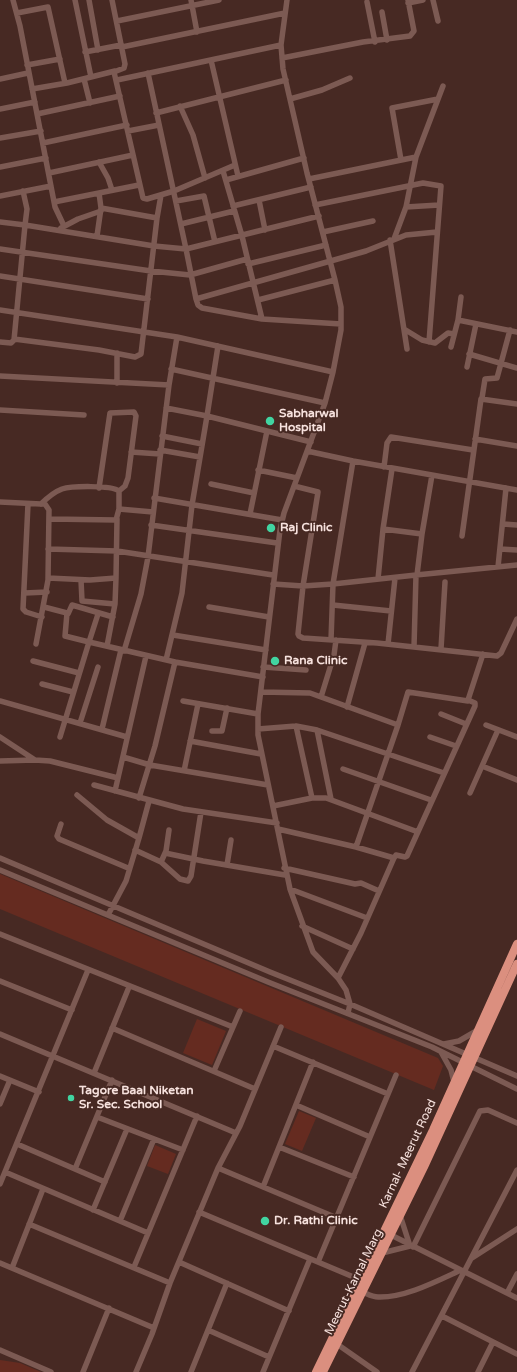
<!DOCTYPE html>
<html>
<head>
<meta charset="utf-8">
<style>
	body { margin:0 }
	canvas { display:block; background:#472923 }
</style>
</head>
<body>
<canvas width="517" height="1372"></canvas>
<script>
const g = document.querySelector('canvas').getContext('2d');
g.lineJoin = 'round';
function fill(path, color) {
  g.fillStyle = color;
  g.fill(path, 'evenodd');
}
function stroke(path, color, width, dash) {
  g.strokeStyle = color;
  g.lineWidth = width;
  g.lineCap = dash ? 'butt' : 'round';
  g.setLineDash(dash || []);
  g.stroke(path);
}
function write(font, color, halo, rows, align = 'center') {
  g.font = font + ' "Varela Round",sans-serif';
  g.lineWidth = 4;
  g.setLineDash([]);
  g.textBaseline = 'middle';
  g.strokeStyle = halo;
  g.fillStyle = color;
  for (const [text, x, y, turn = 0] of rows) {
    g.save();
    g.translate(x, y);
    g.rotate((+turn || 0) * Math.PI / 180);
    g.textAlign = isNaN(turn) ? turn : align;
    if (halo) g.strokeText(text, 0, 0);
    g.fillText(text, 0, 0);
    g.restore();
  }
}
const green = new Path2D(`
	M0,874L438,1058L443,1066L434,1090L0,909Z
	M197,1019L226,1031L212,1065L183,1053Z
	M299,1111L316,1118L302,1151L285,1144Z
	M155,1145L176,1154L168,1174L147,1166Z
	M0,1360L20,1363L41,1372H0Z`);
const minor = new Path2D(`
	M13,0L20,26L55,207L64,226
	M75,0L91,77
	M89,0L98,50
	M112,0L125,64L124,68L114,72L143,198L147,199L174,191L235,165
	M191,0L197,32
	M287,0L281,45L283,69L307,173L335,280L341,307V330L333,372L325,403L284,513L280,530L258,714V735L290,889L313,952L338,978L346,990L350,1004L348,1013
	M433,0L438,21
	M367,2L375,42
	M408,3L423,0
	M382,12L387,40
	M17,13L48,7L65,83
	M117,21L219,0
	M122,47L285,13
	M85,52L121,45
	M282,58L363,42L410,36L414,31L408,0
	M211,60L238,176
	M27,65L60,59
	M148,73L186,249L319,216
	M0,79L28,73
	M84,79L90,103
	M117,80L281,45
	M32,89L67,83L115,71
	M290,99L322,90L350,78
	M180,106L193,135L205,178
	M0,109L35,102
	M156,113L286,80
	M37,114L120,96
	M128,131L159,125
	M0,138L41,131
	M43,143L127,125
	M401,160L392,108L438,99
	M99,162L108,178L112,190
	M0,167L46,158
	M223,171L242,236L262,319
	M49,173L133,155
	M309,179L416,157
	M226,180L304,158
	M23,191L27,209L25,225L154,246L186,249L196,299L198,305L202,308L262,319L341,324
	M0,196L51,186
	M259,200L265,230
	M176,201L204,196L215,242
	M54,202L139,185
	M315,205L423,183L441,186L429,342
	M233,206L311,187
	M406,207L439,205
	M157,218L161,195
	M0,222L25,225L14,340L11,343L0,342
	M181,224L234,211
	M61,228L78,219L101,211
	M323,232L373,221
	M97,236L101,208L99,193
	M394,239L406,207L416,157L443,86
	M390,240L407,349
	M0,249L151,271L190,275L247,259
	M248,264L326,245
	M0,276L148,299
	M196,299L366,251L406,235L437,232
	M258,300L335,280
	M0,310L177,337L169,385
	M458,320L461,297
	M404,329L422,340L435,343L448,333L454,334
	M177,337L333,372
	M14,339L99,350L135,357L141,354L157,218L101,208
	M218,346L207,416L311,442
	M451,347L458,320L517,332
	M469,354L517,368
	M467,367L476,324
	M171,369L325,403
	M0,376L169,385L148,557L141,594L124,651
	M117,383V353
	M482,398L485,379L497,378L510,330
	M0,410L84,415
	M162,436L202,444
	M475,439L517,446
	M160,450L200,457
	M307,451L353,461L432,475L422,534
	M131,452L160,454
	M353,461L333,584L416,575
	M384,467L387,443L391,437L473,450
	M258,470L297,478
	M432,475L517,490
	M211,484L254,493
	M99,488L110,413L134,412L136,416L128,478L125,486L119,491
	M154,498L282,520
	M0,502L41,504H45L49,510L48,580L36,644
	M28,504L23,609L26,612L42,617
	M41,504C47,498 54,492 62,489C71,486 111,485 119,491V509L116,520L50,519
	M119,509L153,512
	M250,514L267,431
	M503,524L517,525
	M151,525L277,543
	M383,529L392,469
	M462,536L481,399L517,404
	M48,549L117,551L273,575
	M500,549L517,550
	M498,567L506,488
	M48,578L90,580L116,578L117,519
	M378,579L383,529L422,534L417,575
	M81,580L82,601L115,604
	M273,584L303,586L318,492L294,486
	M25,593L47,592
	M333,605L391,611
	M44,607L67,613L65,636L89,642L60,737
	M209,607L269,617
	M68,614L72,605L113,617
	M98,614L89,642L175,662L263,677
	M173,635L266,650
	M331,640L333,584L303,586L298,634L299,636L303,638L377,643L497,656L501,653L517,619
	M388,644L395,578
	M107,646L115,604L116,578
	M414,647L416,575L517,565
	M441,649L445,582
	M166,660L182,593L192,505L207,416L166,408
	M33,661L79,673
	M263,667L306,670
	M42,684L73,692
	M261,692L310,693L398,725L356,847
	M321,697L334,655L336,640
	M0,701L127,737
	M183,701L258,714
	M347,707L365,643
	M441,714L466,724
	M80,723L98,667
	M398,725L408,692L468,701
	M486,725L517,737
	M296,726L312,798
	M102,729L121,650
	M258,729L296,726L317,730L331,799
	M317,730L444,773
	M212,731H222L227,708
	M0,737L35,760
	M430,737L456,746
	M190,741L261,754
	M123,757L150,765L268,785
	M0,761L35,760L50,761L118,778
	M482,766L517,780
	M343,769L431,800
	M184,771L198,704
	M94,785L183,809L277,823
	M115,791L146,656
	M470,793L498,730
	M77,795L107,820L139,838
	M139,798L155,746L175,662
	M273,806L312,798H326L418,832
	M61,824L57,836L59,839L128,868
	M278,829L356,847L394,858
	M135,850L161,862L180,879L188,881L191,876L201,812
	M165,853L203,861L285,875
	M0,858L270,972L350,1004L517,1076
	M161,862L166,851L169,830
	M227,865L231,840
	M284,868L355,884L361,883L379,891
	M0,870L268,982L432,1047L517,1089
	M290,889L367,918
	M108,915L126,881L139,838L149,801
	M302,926L353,949
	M0,934L233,1027
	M338,978L361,933L394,858L396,855L405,857L407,856L475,706V703L468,700L483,654
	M0,981L72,1010
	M112,1028L255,1089
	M0,1034L236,1133
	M444,1044L459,1041L478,1030
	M273,1046L388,1094
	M441,1052L451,1070L454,1082
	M214,1071L240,1011
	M94,1073L129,987
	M0,1076L39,1092
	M0,1104L10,1080
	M296,1105L370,1137
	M97,1117L183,1150
	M17,1144L105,1182
	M279,1147L354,1177
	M218,1168L337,1218
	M75,1169L112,1080
	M5,1172L148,1233
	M0,1184L88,970
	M263,1187L313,1062
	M93,1210L127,1129
	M199,1212L363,1281
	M120,1221L154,1139
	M29,1224L170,1283
	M391,1235L517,1298
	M413,1247L480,1111L488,1110L517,1123
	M382,1253L410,1246L400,1215
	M472,1258L517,1229
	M179,1262L289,1311
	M318,1262L396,1075
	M0,1263L154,1328
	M134,1267L197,1116
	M12,1268L43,1189
	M360,1291C366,1293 372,1297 378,1297C405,1298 437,1281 461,1270
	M507,1293L517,1274
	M442,1316L517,1354
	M208,1330L269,1357
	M337,1344L377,1372
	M0,1350L51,1372
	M83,1372L109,1308
	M136,1372L152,1334L170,1283L218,1168L240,1126L281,1027
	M191,1372L227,1283
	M263,1372L310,1259
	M412,1372L517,1170
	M478,1372L493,1342`);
const highway = new Path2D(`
	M316,1372L433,1130L517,944
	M323,1372L424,1167L517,964`);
const markers = [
	[270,421,5,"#41d4a1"],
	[271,528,5,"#41d4a1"],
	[275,661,5,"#41d4a1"],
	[71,1098,4,"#41d4a1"],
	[265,1221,5,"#41d4a1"]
];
const poiNames = [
	["Sabharwal",279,414],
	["Hospital",279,428],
	["Raj Clinic",280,528],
	["Rana Clinic",284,661],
	["Tagore Baal Niketan",79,1091],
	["Sr. Sec. School",79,1105],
	["Dr. Rathi Clinic",274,1221]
];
const streetNames = [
	["Karnal- Meerut Road",408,1154,-65],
	["Meerut-Karnal Marg",354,1282,-64]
];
fill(green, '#652b20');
stroke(minor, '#7c5a53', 5.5);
stroke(highway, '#db8f7f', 8);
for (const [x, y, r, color] of markers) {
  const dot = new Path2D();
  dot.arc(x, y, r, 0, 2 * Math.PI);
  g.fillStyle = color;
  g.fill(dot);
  stroke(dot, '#472923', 1.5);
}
write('bold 12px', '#f7e2de', '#472923', poiNames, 'left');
write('12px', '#f7e2de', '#472923', streetNames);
</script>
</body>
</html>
